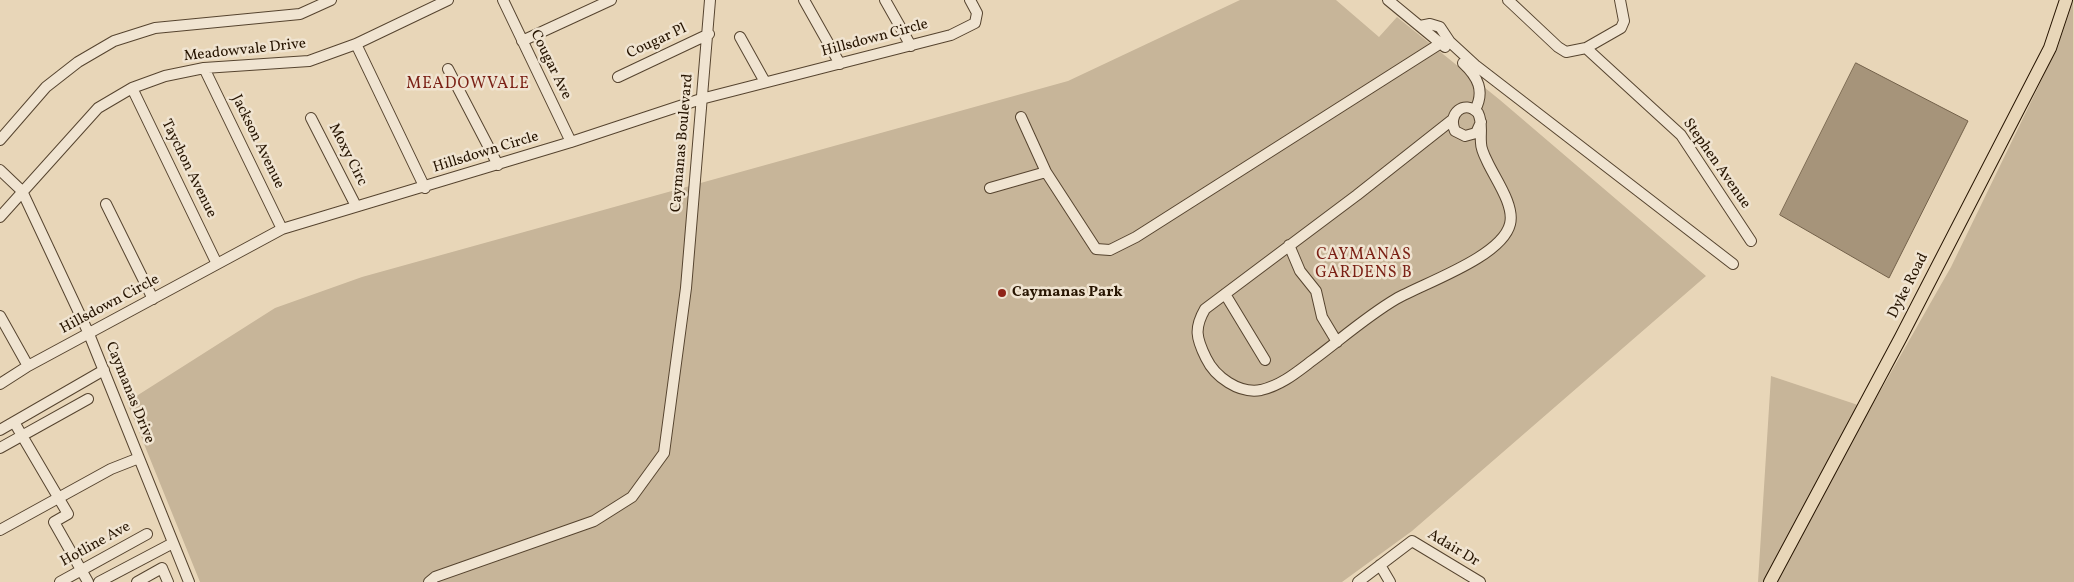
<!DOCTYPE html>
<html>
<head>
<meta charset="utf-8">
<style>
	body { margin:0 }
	canvas { display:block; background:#e8d6b8 }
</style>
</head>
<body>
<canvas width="2074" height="582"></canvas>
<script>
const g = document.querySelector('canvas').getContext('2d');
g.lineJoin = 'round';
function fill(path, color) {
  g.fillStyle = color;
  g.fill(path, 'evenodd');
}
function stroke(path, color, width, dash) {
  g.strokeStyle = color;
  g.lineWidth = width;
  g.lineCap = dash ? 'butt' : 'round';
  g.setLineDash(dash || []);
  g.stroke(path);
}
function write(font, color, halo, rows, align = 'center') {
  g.font = font + ' Vollkorn,serif';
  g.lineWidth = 5;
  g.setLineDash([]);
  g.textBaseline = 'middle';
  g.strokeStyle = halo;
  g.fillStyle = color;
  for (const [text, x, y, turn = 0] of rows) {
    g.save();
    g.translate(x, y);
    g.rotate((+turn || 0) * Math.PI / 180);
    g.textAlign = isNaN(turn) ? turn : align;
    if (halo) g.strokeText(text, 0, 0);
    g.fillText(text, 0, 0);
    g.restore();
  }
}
const green = new Path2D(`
	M1240,0H1336L1379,37L1397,17L1500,100L1706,276L1412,531L1342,582H200L127,402L275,308L362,277L1068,81Z
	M2073,0L2074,582H1758L1771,376L1870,409L1951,267L2058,46Z`);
const water = new Path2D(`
	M1856,63L1968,121L1889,278L1780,215Z`);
const minor = new Path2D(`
	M503,0L571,142
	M804,0L840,64
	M885,0L911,46
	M1388,0L1445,47
	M1508,0L1558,47L1566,52L1586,48L1621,28L1624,21L1620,0
	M1420,26L1430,24L1440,27L1450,42L1475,65L1733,264
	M740,37L765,82
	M522,41L611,0
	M356,44L425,188
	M1586,48L1681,135L1751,241
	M1463,63C1478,77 1485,91 1475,110
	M204,68L282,229
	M448,69L498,165
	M618,77L709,34
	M132,88L217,264
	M1021,117L1046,172
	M311,118L356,206
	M1452,120L1357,195L1205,309C1194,328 1196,338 1206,358C1215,377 1239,394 1261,390C1282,385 1297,372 1313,360C1340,340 1367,316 1396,299C1424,283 1502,257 1510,224C1515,205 1494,177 1487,161C1484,155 1481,149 1481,143C1480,133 1483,123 1478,113C1464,99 1447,114 1455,131L1465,136L1476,133L1481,122
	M0,140L46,87L78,62L114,41L155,28L300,14L331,0
	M0,170L22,191L89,334L189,582
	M990,188L1046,172L1096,249L1110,250L1136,237L1441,43
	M106,204L153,299
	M0,217L98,108L132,88L165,76L204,68L309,61L356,44L448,0
	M1289,245L1300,271L1316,291L1322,317L1337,342
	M1225,294L1265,360
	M0,316L28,366
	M0,384L28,366L282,229L571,142L701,99L951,35L975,23L977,13L970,0
	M14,422L68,514L54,522L88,582
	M0,430L104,370
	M0,448L88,399
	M0,530L111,469L139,458
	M1380,565L1390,582
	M60,582L147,534
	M99,582L173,543
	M137,582L162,568L168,582
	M429,582L435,577L594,521L632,497L664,453L686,288L710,0
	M1358,582L1412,541L1480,582`);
const major = new Path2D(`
	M1770,582L1901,337L2050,48L2066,0`);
const markers = [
	[1002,293,5,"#8f2418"]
];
const streetNames = [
	["Hillsdown Circle",875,39,-15],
	["Cougar Pl",657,42,-25],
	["Meadowvale Drive",245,51,-6],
	["Cougar Ave",550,65,64],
	["Jackson Avenue",257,142,64],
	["Caymanas Boulevard",683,143,-85],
	["Hillsdown Circle",486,153,-17],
	["Moxy Circ",347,155,63],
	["Stephen Avenue",1716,164,55],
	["Taychon Avenue",188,169,64],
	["Dyke Road",1909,286,-63],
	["Hillsdown Circle",110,305,-28],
	["Caymanas Drive",129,393,68],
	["Hotline Ave",96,545,-29],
	["Adair Dr",1453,549,31]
];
const poiNames = [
	["Caymanas Park",1012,293]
];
const neighbourhoodNames = [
	["MEADOWVALE",468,85],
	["CAYMANAS",1364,256],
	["GARDENS B",1364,274]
];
fill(green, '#c7b599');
fill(water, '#a6947a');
stroke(water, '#73614a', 1);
stroke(minor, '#56442f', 12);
stroke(major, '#261401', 14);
stroke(minor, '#f0e4d1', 10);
stroke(major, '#e8d6b8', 12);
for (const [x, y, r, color] of markers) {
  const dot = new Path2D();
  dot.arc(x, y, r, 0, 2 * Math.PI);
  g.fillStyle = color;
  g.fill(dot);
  stroke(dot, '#f0e4d1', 2);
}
write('15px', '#261401', '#f0e4d1', streetNames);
write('bold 15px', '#261401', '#f0e4d1', poiNames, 'left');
g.letterSpacing = '1px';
write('16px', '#7a1f14', '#f0e4d1', neighbourhoodNames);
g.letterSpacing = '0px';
</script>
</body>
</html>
